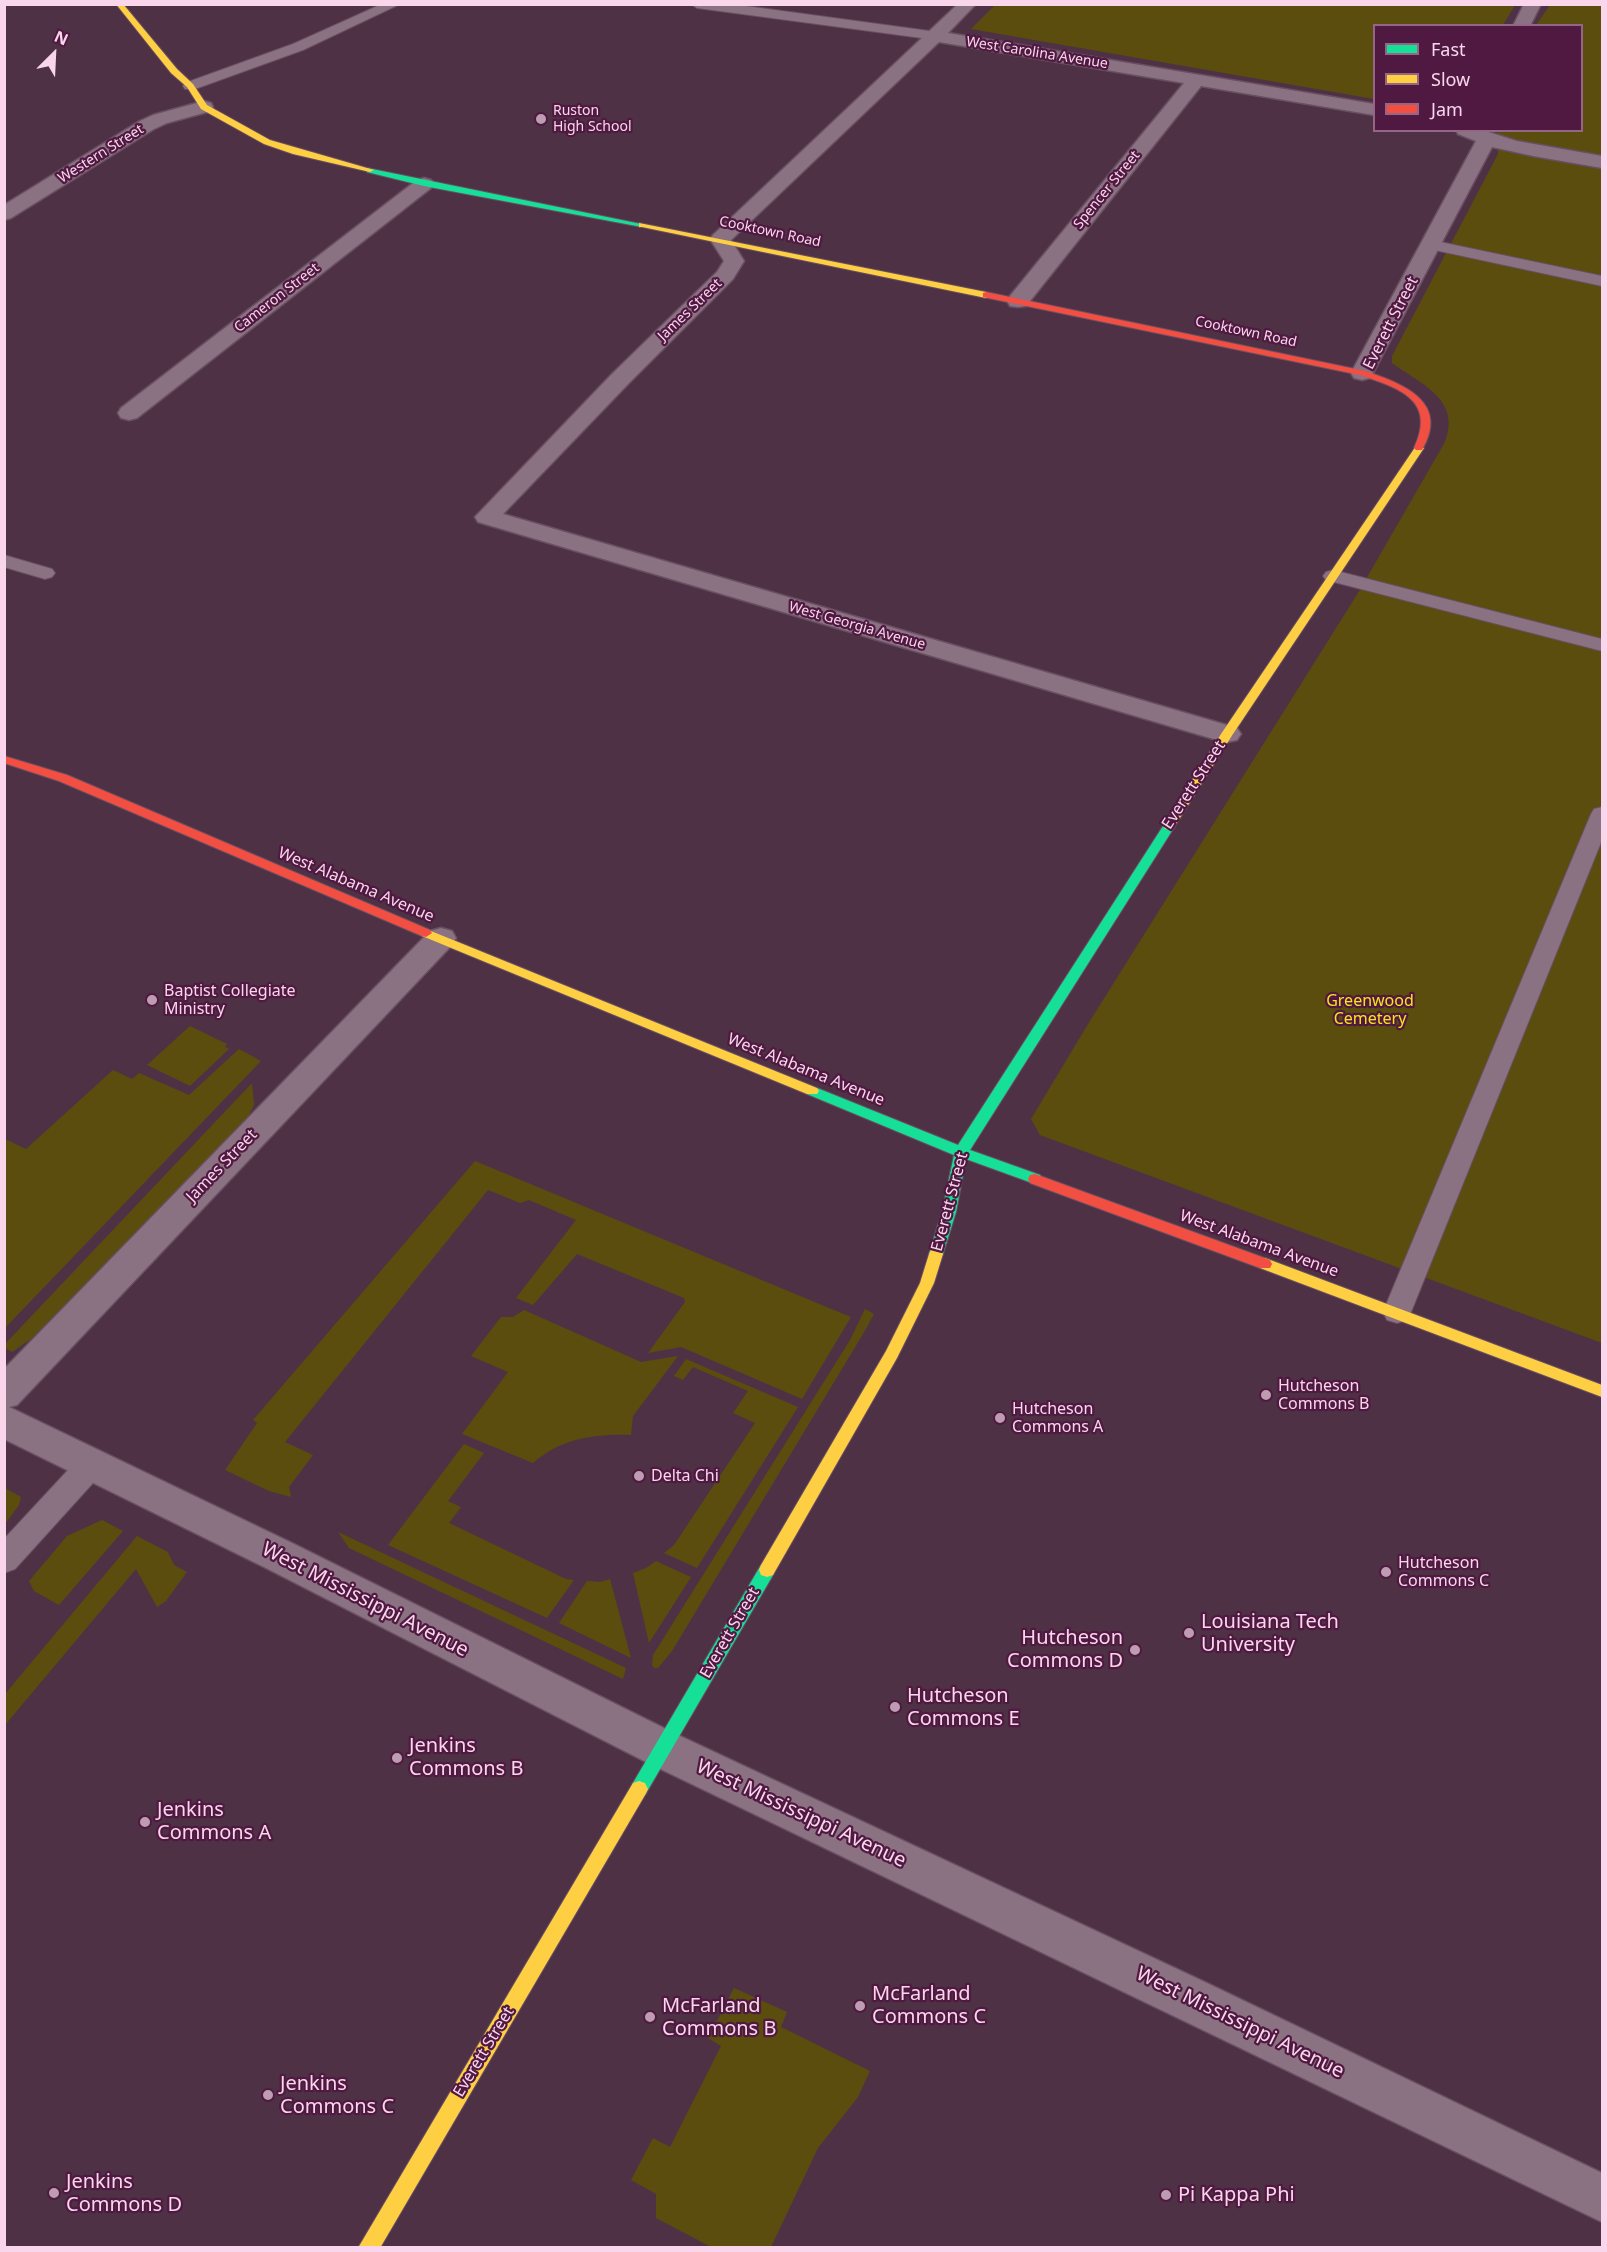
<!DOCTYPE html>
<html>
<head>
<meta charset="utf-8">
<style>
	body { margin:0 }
	#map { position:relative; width:1607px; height:2252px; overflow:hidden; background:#4f3146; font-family:"Noto Sans",sans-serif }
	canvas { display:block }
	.frame { position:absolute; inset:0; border:6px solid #f9d6ec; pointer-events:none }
	.legend { position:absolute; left:1373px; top:24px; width:210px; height:108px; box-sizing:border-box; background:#501941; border:2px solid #946585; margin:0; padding:8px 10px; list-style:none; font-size:18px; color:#f9d6ec }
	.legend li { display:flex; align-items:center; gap:12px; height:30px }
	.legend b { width:30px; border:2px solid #946585 }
	.north { position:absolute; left:24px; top:24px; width:60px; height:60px; -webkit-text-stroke:4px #501941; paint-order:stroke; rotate:24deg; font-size:16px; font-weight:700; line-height:24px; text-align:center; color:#f9d6ec }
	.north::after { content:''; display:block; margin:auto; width:21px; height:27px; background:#f9d6ec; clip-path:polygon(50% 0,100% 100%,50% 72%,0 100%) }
</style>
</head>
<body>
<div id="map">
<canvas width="1607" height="2252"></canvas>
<div class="frame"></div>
<ul class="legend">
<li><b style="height:8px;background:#16e098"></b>Fast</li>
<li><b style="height:8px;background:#ffcf43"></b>Slow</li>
<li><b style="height:8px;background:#f24e42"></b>Jam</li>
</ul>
<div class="north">N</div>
</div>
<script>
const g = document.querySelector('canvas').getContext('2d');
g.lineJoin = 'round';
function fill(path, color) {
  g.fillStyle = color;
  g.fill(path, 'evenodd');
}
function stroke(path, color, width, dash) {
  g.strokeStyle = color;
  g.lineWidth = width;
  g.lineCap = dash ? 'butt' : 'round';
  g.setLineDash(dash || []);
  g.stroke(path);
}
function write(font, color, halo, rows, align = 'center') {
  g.font = font + ' "Noto Sans",sans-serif';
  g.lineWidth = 4.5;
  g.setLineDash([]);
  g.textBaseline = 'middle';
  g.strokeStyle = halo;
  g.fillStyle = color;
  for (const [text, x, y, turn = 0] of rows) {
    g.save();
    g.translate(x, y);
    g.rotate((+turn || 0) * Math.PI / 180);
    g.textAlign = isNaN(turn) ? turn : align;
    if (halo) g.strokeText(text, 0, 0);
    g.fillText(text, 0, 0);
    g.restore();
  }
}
const green = new Path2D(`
	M996,4H1515V5L1503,25L1374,26V99L971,29Z
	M1550,5H1602V1343L1040,1135L1031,1119L1088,1024L1358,593L1445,442C1461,399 1422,385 1392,363V356L1498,154L1497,131L1582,130V26L1536,25Z
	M190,1026L227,1044L225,1047L229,1049L190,1086L147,1065Z
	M239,1049L261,1061L5,1328V1139L26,1149L113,1070L132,1079L139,1073L189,1095Z
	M252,1083L254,1105L248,1117L31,1339L12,1352L5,1348V1344Z
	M475,1161L829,1308L851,1317L802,1399L681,1347L648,1353L685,1302L684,1298L577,1254L533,1305L516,1298L576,1220L529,1200L520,1203L488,1190L285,1442L313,1455L289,1487L291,1497L269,1491L225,1470L257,1423L253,1420Z
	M865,1309L874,1314L863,1334L672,1651L658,1668H654L652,1665L653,1655L850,1340Z
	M524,1310L641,1362L678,1356L633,1416L631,1435C594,1434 562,1438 533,1463L462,1434L508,1372L471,1356L501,1317H513Z
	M686,1359L798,1407L697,1568L664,1553L674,1545L755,1423L733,1413L748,1391L693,1367L683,1380L674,1376Z
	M464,1444L484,1453L448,1501L461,1507L449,1523L566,1579L574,1580L547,1618L388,1545Z
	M5,1488L21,1497L19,1505L5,1524Z
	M102,1520L123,1531L59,1605L34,1591L29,1581L67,1536Z
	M338,1532L626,1668L623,1679L349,1548Z
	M137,1536L168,1552L174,1565L187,1572L166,1601L157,1607L136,1569L5,1725V1694Z
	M656,1561L691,1577L649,1643L633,1573L646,1568Z
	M610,1579L631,1658L559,1623L587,1581L600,1582Z
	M734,1988L787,2012L781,2027L870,2071L858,2097L818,2148L771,2247H711L656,2218V2194L631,2180L653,2138L670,2147L721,2046L708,2038Z`);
const lane = new Path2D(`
	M382,4H400L303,50L195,89H185L183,86L185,83L293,44Z
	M691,4H731L937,32L944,36L937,40L697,8Z
	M1431,240L1602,276V286L1425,248L1423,245L1425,242Z
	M4,555L52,569L55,573L52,577L45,579L4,567Z
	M1333,570L1602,639V651L1326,580L1323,576L1326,572Z
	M1602,807V840L1411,1312L1407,1320L1397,1323L1387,1320L1383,1312L1591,814L1594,809Z
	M92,1452L102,1455L107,1464L102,1473L15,1569L4,1573V1539L82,1455Z`);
const street = new Path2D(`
	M958,4H976L948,33L1374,104V115L1201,86L1026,306L1018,307L1010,306L1007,301L1010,296L1184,83L939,42L731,240L744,261L733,279L628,384L503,514L1237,728L1241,734L1237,740L1227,742L1217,740L478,522L475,517L612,374L717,272L724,261L710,239L713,235Z
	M1524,4H1541L1530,26H1513Z
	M204,101L211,103L213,107L211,111L167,123L154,129L11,218L4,220V205L140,121L153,115Z
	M1456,130H1482L1517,141L1602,156V168L1533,156L1492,147L1373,373L1370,378L1362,380L1354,378L1351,373L1476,141L1458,134Z
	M424,178L431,180L434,184L431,188L137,418L129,420L121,418L118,413L121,408L417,180Z
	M441,928L452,931L456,938L452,945L17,1405L9,1407L294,1544L678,1735L1209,1984L1602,2173V2222L648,1763L266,1568L4,1439V1369L430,931Z`);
const fast = new Path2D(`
	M367,168L646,225L642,227L424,186L367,172Z
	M1169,822L1175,826L970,1150L1040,1175L1042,1179L1040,1183L1035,1184L966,1159L956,1212L943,1254L941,1258H931L929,1254L942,1212L954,1155L807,1094L805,1091L807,1088H817L958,1145L1165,823Z
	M767,1563L773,1565L775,1570L773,1575L645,1795L639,1797L633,1795L630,1789L633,1783L761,1565Z`);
const slow = new Path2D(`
	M116,4H123L177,69L193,84L207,105L270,140L374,170L370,172L293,154L264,144L201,109L187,87L171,73Z
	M639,223L986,292L990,295L986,298L642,227H639Z
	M1416,446L1424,448L1233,734L1173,829H1165L1163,826L1221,734Z
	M426,929L817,1088L819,1091L817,1094H807L422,936L420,933Z
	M936,1249L941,1250L943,1254L934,1283L897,1358L773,1575L767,1577L761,1575L759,1570L761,1565L886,1351L920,1283L929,1254L931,1250Z
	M1265,1258L1602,1385V1397L1260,1268L1258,1264L1260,1260Z
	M639,1781L645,1783L648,1789L645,1795L380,2248H358L633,1783Z`);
const jam = new Path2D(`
	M986,292L1365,371C1404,384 1450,402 1422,450H1416L1414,448C1437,400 1399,388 1360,375L983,297V293Z
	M4,756L67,775L430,930L432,933L426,937L422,936L59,781L4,763Z
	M1035,1174L1270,1260L1272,1264L1270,1268H1260L1030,1183L1028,1179L1030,1175Z`);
const markers = [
	[541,119,6,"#be9cb2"],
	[152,1000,6,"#be9cb2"],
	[1266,1395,6,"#be9cb2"],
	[1000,1418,6,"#be9cb2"],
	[639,1476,6,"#be9cb2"],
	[1386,1572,6,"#be9cb2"],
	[1189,1633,6,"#be9cb2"],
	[1135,1650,6,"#be9cb2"],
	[895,1707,6,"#be9cb2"],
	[397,1758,6,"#be9cb2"],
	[145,1822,6,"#be9cb2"],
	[860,2006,6,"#be9cb2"],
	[650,2017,6,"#be9cb2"],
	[268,2095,6,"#be9cb2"],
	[54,2193,6,"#be9cb2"],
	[1166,2195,6,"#be9cb2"]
];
const farStreetnames = [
	["West Carolina Avenue",1037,53,9],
	["Western Street",101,154,-32],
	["Spencer Street",1107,190,-51],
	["Cooktown Road",770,232,12],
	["Cameron Street",277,298,-38],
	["James Street",690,310,-44],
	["Cooktown Road",1246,332,12],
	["West Georgia Avenue",857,626,16]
];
const farPoinames = [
	["Ruston",553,111],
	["High School",553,127]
];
const streetNames = [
	["Everett Street",1391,323,-63],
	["Everett Street",1194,785,-57],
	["West Alabama Avenue",356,885,23],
	["West Alabama Avenue",806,1070,22],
	["James Street",222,1166,-46],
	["Everett Street",950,1202,-75],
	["West Alabama Avenue",1259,1244,20],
	["Everett Street",730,1633,-60],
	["Everett Street",484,2052,-59]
];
const poiNames = [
	["Baptist Collegiate",164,991],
	["Ministry",164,1009],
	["Hutcheson",1278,1386],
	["Commons B",1278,1404],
	["Hutcheson",1012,1409],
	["Commons A",1012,1427],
	["Delta Chi",651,1476],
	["Hutcheson",1398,1563],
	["Commons C",1398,1581]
];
const parkNames = [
	["Greenwood",1370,1001],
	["Cemetery",1370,1019]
];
const nearStreetnames = [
	["West Mississippi Avenue",365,1600,27],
	["West Mississippi Avenue",801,1814,25],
	["West Mississippi Avenue",1240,2023,26]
];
const nearPoinames = [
	["Louisiana Tech",1201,1622],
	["University",1201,1645],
	["Hutcheson",1123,1638,"right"],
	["Commons D",1123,1661,"right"],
	["Hutcheson",907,1696],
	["Commons E",907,1719],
	["Jenkins",409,1746],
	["Commons B",409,1769],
	["Jenkins",157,1810],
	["Commons A",157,1833],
	["McFarland",872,1994],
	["Commons C",872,2017],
	["McFarland",662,2006],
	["Commons B",662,2029],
	["Jenkins",280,2084],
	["Commons C",280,2107],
	["Jenkins",66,2182],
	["Commons D",66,2205],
	["Pi Kappa Phi",1178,2195]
];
fill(green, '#5a4d0e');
stroke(lane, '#694f62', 2);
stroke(street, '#694f62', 3);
stroke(fast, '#694f62', 2);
stroke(slow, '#694f62', 2);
stroke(jam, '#694f62', 2);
fill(lane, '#8b7283');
fill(street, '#8b7283');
fill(fast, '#16e098');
fill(slow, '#ffcf43');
fill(jam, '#f24e42');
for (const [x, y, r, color] of markers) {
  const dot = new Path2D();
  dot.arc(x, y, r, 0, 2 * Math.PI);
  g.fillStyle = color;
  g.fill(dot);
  stroke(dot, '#501941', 2);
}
write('14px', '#f9d6ec', '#501941', farStreetnames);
write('14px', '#f9d6ec', '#501941', farPoinames, 'left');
write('16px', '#f9d6ec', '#501941', streetNames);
write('16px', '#f9d6ec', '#501941', poiNames, 'left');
write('16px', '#fce21d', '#501941', parkNames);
write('20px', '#f9d6ec', '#501941', nearStreetnames);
write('20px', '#f9d6ec', '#501941', nearPoinames, 'left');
</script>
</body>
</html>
